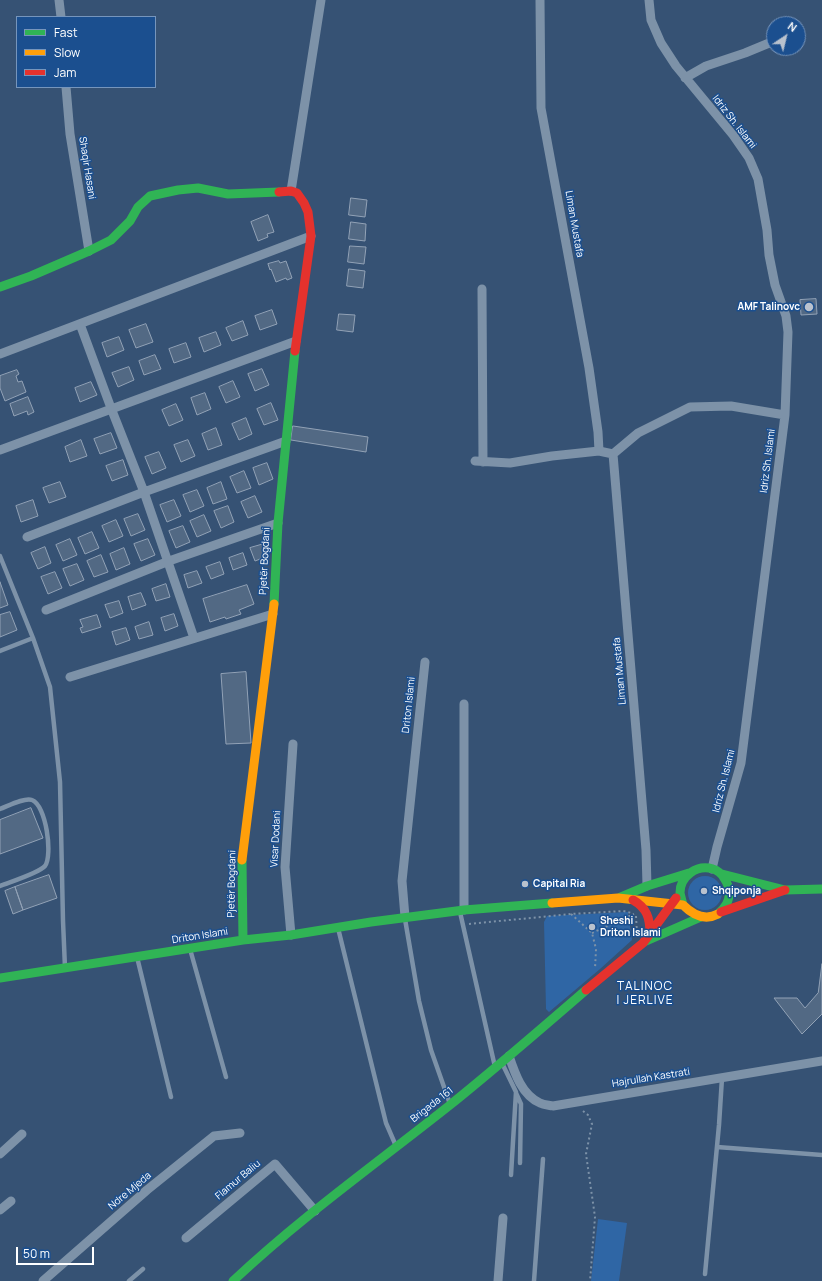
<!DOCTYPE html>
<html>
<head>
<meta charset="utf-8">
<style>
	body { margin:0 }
	#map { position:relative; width:822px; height:1281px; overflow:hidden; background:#365274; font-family:Manrope,sans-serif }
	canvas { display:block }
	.legend { position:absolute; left:16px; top:16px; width:140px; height:72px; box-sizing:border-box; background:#1b4f8f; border:1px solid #7695bc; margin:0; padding:5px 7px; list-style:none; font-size:12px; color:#fff }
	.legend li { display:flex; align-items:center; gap:8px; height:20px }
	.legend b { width:20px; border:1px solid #7695bc }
	.north { position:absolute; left:766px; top:16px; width:40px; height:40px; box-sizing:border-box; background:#1b4f8f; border:1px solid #7695bc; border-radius:50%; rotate:35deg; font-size:11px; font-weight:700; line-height:16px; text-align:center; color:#fff }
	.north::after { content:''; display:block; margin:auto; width:14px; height:18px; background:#b9c2ce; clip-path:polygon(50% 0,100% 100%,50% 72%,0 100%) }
	.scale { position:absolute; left:16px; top:1247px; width:78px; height:18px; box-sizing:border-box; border:2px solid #fff; border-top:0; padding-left:5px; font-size:12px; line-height:14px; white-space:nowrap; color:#fff; -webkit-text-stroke:3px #1b4f8f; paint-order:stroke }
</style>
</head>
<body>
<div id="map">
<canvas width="822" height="1281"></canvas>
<ul class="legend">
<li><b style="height:5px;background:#30b455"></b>Fast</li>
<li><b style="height:5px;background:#ff9f0a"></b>Slow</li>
<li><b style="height:5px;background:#e5322d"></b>Jam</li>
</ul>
<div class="north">N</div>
<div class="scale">50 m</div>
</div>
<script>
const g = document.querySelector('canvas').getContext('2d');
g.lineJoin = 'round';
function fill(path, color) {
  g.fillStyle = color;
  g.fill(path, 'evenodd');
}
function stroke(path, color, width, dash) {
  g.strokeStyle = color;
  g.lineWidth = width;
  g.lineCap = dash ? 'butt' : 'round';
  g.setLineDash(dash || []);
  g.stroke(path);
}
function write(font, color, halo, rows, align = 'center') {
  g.font = font + ' Manrope,sans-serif';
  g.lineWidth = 3;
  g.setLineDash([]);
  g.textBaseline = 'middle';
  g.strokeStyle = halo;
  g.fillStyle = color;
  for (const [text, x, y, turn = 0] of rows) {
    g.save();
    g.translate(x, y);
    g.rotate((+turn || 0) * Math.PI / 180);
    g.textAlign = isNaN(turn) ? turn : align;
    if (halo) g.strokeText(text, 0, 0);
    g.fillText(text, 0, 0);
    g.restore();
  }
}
const green = new Path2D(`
	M688 893a17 17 0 1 1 34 0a17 17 0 1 1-34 0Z
	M628,912L632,940L600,969L549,1012L546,1009L544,922L547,916Z
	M598,1219L627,1223L619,1281H591Z`);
const building = new Path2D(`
	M351,198L367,200L365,217L349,215Z
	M268,215L274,232L267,234L268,237L258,241L251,222Z
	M351,222L366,224L365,241L349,239Z
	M350,246L366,247L364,264L348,262Z
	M279,261L280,263L286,261L292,278L287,280L286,278L276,282L271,269L270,270L268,264Z
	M349,269L365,271L363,288L347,286Z
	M816,299L817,314L801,315L800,300Z
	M272,310L277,324L260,330L255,316Z
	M339,314L355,315L353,332L337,330Z
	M243,321L248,335L232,341L226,328Z
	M146,324L153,342L136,348L129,330Z
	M216,332L221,345L204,352L199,338Z
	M119,337L124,350L107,357L102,343Z
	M186,343L191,357L174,363L169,349Z
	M155,355L161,369L144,375L139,361Z
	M129,367L134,380L118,387L112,373Z
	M262,369L269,385L255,391L248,374Z
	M17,370L19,374L16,376L18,382L22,381L26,392L5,401L0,388V376Z
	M233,381L240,397L226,403L219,387Z
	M91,382L97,395L80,402L75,388Z
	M205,393L211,409L197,415L191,398Z
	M28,397L34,412L28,415L27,411L14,416L10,404Z
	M271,403L278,420L264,425L257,409Z
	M176,404L183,420L169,426L162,410Z
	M246,418L252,434L239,440L232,424Z
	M293,426L368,437L366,452L291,440Z
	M216,428L222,445L208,450L202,434Z
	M111,433L117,448L100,454L94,439Z
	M81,440L87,456L70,462L65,447Z
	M188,440L195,456L181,462L174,445Z
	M159,452L166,468L152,474L145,457Z
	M123,460L128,475L112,481L106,466Z
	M267,463L273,479L259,485L253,468Z
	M244,471L251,488L237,493L230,477Z
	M60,482L66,497L49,503L43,488Z
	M221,482L227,499L213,504L207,488Z
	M197,490L204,506L190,512L183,495Z
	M255,496L262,512L248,518L241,502Z
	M33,500L38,516L21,522L16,506Z
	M174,500L181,516L167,522L160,505Z
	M228,506L234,522L221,528L214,511Z
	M138,514L145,530L131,536L124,519Z
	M204,515L211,531L197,537L190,521Z
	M116,520L123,536L109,542L102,526Z
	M183,526L190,542L176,548L169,531Z
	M92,532L99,548L85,554L78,538Z
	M70,539L77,555L63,561L56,545Z
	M148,539L155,555L141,561L134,544Z
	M264,544L268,556L255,561L250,548Z
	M45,547L51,563L38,569L31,553Z
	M124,548L130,564L116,570L110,554Z
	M243,553L247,565L233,570L229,558Z
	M101,555L108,572L94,577L87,561Z
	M220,562L224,574L211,579L206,567Z
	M77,564L84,580L70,586L63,569Z
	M197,571L202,583L188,588L184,575Z
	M55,572L62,588L48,594L41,577Z
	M0,582L8,605L0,608Z
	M166,584L170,597L156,601L152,589Z
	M247,585L254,604L239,610L241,614L226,619L225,617L210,622L203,599Z
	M141,593L146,605L132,610L128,597Z
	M119,601L123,613L110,618L105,605Z
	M10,612L17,630L0,637V615Z
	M174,614L178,626L165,631L161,618Z
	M97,615L101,627L82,633L80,628L83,627L80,620Z
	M149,622L153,635L139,639L135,627Z
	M126,628L130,640L116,645L112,632Z
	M246,672L251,743L226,744L221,674Z
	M31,808L43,838L0,854V820Z
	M49,875L57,898L23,910L15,887Z
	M15,887L23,910L13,914L5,891Z
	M822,964V1014L802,1034L774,998H797L805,1008L818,993Z`);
const path = new Path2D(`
	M571,914L592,933L596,949L595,969
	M636,916L637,934
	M469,924L571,914L623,911L632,913
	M592,933L634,914
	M583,1111L588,1115L592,1124L586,1154L595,1217L590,1281`);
const lane = new Path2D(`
	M0,556L33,638L50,687L60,782L63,921L65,968
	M0,651L33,638
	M0,809C8,806 25,797 32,800C46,805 53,855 45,866C39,873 10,882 0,886
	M460,912L495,1067
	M405,919L419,1001L431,1050L450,1104
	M338,928L386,1123L396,1146
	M190,949L226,1077
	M137,957L171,1097
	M502,1063L516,1092L511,1175
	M516,1093L521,1104L520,1163
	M717,1147L822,1155
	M705,1274L719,1125L722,1078
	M129,1281L143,1269
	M534,1281L543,1159`);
const street = new Path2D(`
	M59,0L61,17
	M540,0L541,108L589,368L598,432L599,451
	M649,0L651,20L661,43L676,66L733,135L749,158L758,179L767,230L769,255L775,285L786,316L788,332L785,415L741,763L717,847L712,869
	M685,78L706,66L745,53L774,41
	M66,87L70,134L89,251
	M291,191L321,0
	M482,289L483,462
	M80,324L111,408L144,492L194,638
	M0,354L311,236
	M0,450L296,341
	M475,461L510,463L552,456L599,451L613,454
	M27,537L144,492L286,441
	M46,610L169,561L278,523
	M70,677L273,614
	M464,704V910
	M647,886L646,850L613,454L638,433L690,407L731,406L785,415
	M405,917L402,881L425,662
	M291,935L285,867L293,744
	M509,1056C515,1074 522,1095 540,1103C544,1105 549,1105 553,1106L822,1061
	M0,1154L22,1134
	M0,1210L11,1201
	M186,1238L275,1164L315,1211
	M43,1281L147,1190L214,1136L240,1133
	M498,1281L503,1218`);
const fast = new Path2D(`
	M0,287L31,276L89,251L111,240L130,221L138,207L150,196L178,190L198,188L228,194L279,192
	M274,604L278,523L295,351
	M242,860L243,940
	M722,874L785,890L822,889
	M621,897L647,886L689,873
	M683,905C682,901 681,897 680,893C680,876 697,864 713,869C717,870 722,874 724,878C733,891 730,904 718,914
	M644,942L701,917
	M0,978L243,940L291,935L371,922L464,910L552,903
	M233,1281C301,1217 377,1163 450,1105C496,1068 541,1029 586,990`);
const slow = new Path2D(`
	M242,860L274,604
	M552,903L618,898L683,905C693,915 705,921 718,914`);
const jam = new Path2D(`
	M279,192L291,191L297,193L304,203L308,212L311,236L295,351
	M633,900C647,908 650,918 650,934
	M721,912L785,890
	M586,990L643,943L676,898`);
const markers = [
	[809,307,5,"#b9c2ce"],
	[525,884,4,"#b9c2ce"],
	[704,891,4,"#b9c2ce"],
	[592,927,4,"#b9c2ce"]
];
const streetNames = [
	["Idriz Sh. Islami",734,122,52],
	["Shaqir Hasani",87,168,81],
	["Liman Mustafa",574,224,80],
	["Idriz Sh. Islami",768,461,-83],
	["Pjetër Bogdani",265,561,-87],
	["Liman Mustafa",620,671,-95],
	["Driton Islami",409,705,-84],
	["Idriz Sh. Islami",724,781,-76],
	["Visar Dodani",276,839,-87],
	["Pjetër Bogdani",232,884,-89],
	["Driton Islami",200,936,-9],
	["Hajrullah Kastrati",651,1078,-9],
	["Brigada 161",432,1105,-38],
	["Flamur Baliu",238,1180,-40],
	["Ndre Mjeda",130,1191,-40]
];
const poiNames = [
	["AMF Talinovc",800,307,"right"],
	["Capital Ria",533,884],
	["Shqiponja",712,891],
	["Sheshi",600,921],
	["Driton Islami",600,933]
];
const quarterNames = [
	["TALINOC",645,987],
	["I JERLIVE",645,1001]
];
fill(green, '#2f66a5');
fill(building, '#526984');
stroke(building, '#92a2b6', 1);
stroke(path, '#7d92a8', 2, [2, 3]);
stroke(lane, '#7d92a8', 4.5);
stroke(street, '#7d92a8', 9);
stroke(fast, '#30b455', 9);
stroke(slow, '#ff9f0a', 9);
stroke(jam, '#e5322d', 9);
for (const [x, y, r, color] of markers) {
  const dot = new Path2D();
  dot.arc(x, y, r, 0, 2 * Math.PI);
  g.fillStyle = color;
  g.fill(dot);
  stroke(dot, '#1b4f8f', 1.5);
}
write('10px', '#fff', '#1b4f8f', streetNames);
write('bold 10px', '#fff', '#1b4f8f', poiNames, 'left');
g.letterSpacing = '1px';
write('12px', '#fff', '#1b4f8f', quarterNames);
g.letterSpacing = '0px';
</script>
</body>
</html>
